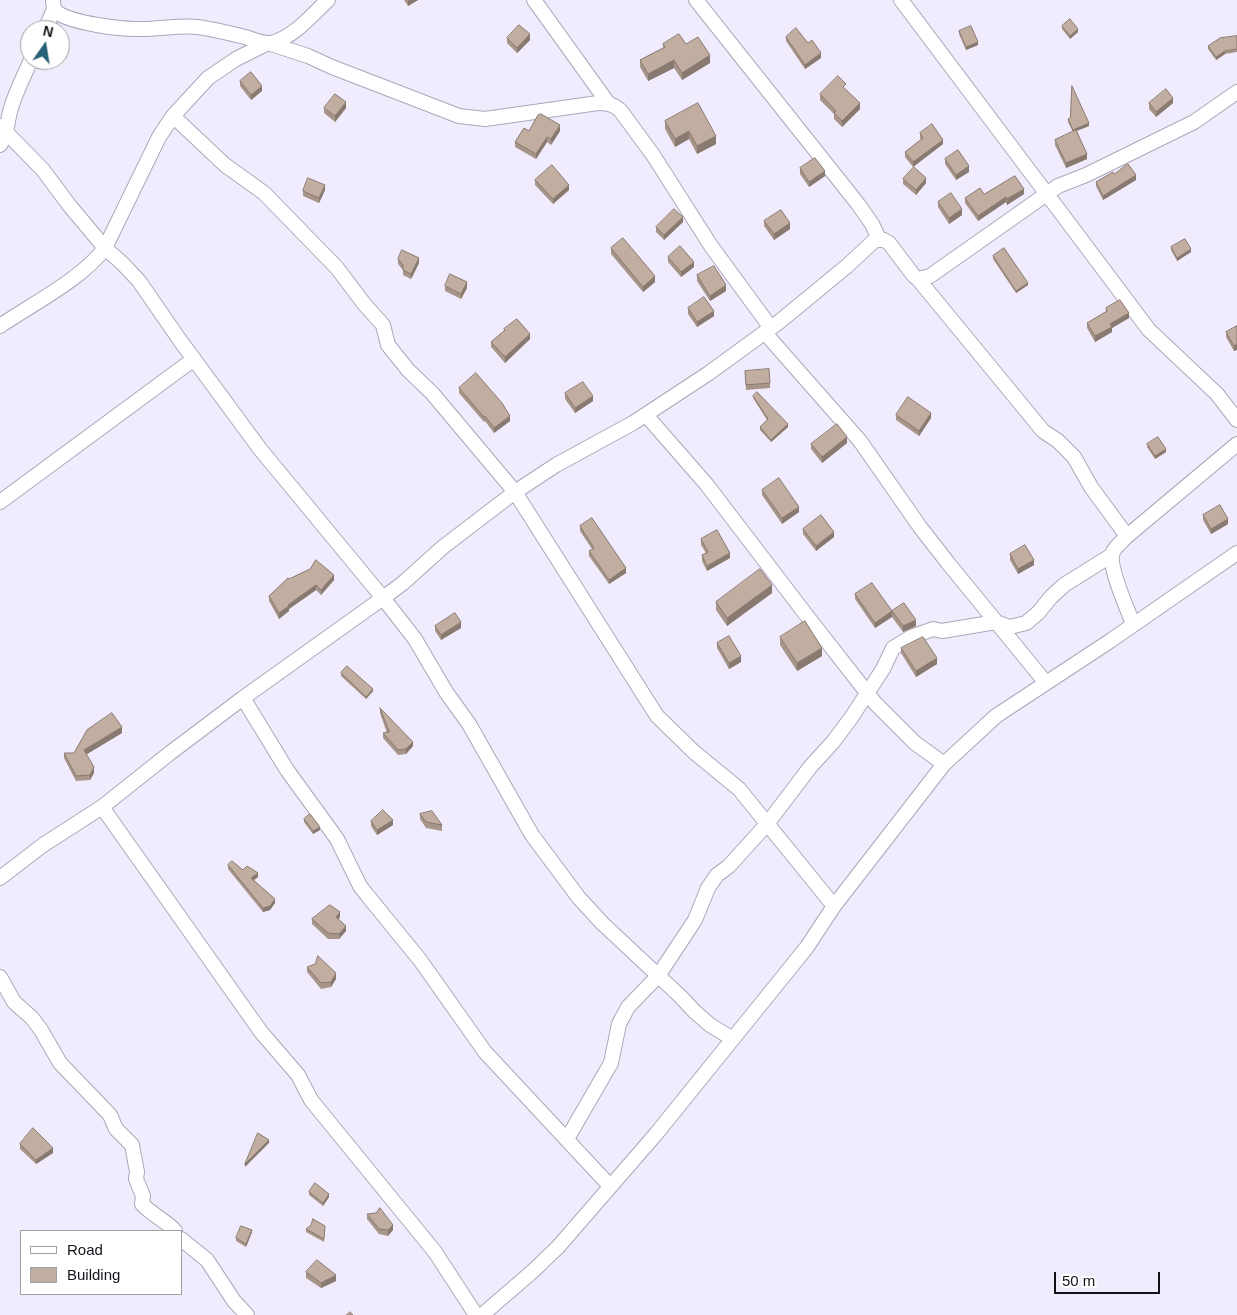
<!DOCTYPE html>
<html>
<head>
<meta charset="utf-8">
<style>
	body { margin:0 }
	#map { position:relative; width:1237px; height:1315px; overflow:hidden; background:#f1ecfd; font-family:Helvetica,sans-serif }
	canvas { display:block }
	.legend { position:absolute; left:20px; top:1230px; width:162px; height:65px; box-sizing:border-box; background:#fff; border:1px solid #a1a0a3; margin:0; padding:6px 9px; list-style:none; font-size:15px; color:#15121a }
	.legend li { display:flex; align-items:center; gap:10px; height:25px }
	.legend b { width:25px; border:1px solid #a1a0a3 }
	.north { position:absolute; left:20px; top:20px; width:50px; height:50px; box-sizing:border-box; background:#fff; border:1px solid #a1a0a3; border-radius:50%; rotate:13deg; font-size:14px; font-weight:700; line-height:20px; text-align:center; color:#15121a }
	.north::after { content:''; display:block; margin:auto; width:18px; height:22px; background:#266079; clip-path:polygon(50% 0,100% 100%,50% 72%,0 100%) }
	.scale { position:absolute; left:1054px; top:1272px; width:106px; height:22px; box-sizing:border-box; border:2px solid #15121a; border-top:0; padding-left:6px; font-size:15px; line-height:18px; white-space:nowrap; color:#15121a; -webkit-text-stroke:4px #fff; paint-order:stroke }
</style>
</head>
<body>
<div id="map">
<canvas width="1237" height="1315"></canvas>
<ul class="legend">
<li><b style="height:6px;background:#fff"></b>Road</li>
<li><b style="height:14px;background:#c2ada1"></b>Building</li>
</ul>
<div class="north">N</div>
<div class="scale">50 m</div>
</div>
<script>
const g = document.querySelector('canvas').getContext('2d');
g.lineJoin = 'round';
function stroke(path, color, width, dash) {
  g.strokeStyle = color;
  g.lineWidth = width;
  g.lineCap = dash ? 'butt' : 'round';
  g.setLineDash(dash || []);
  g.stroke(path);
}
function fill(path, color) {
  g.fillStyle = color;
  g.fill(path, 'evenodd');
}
const minor = new Path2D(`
	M53,0C53,5 54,10 58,13C73,23 118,29 136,29C157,30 176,25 197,27C213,29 229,33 245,37C252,39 263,44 271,43C293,38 312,15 328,0
	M534,0L608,103
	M696,0L858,204L872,224L879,239
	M901,0L1149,330L1217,394L1237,420
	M45,30L54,9
	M173,116L225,165L264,193L337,268L365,305L383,325L388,345L408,370L432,393L515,492L657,716L694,752L739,789L834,906
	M0,126L43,170L69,205L105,248L122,263L139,281L179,339L260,449L383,598L415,639L446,692L469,724L532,835L579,898L602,923L680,996L694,1011L710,1025L733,1039
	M0,145C8,135 7,120 11,108C16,91 24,76 31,60
	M918,279L1043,431L1058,441L1074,457L1091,487L1124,532L1126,537C1122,542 1116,546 1113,552C1107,565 1128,610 1133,624
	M0,326C32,304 82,279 105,248L159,137L173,116L208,78L236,59L268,43L308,56L332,67L459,116L485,119L598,103C607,103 613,104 620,110L653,155L711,246L771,328
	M765,333L860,441L920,527L948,563L1046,683
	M646,415L707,485L807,616L875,703L915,743L944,764
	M0,502L194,359
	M1126,537L1237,444
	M243,698L287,770L337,839L360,886L367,895L420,960L485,1052L610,1186
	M102,807L261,1032L298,1075L311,1100L435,1252L476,1315
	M0,878L43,845L102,807L170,753L243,698L383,598L403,583L443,547L515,492L556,465L633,423L709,373L779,322L847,266L875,240H884L889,243L914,276L918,279L930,276L1058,186L1086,175L1194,122L1237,92
	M0,977L14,1002L32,1018L41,1030L60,1063L110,1115L116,1129L132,1145L137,1172L136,1179L143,1196L142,1204C152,1215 168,1222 175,1231
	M567,1139L611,1063L619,1024L628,1007L658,976L695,920L708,888L717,875L729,866L767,824L811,766L833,742L851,718L883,669L893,648L911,637L933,629L942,631L996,622L1010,627L1026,623L1038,613L1051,597L1064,585L1112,555
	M181,1239L207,1260L234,1301L247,1315
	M482,1315L533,1271L558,1247L656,1134L807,947L834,906L944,764L996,716L1110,641L1237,553`);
const wall = new Path2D(`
	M404,0H418L408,6Z
	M1062,26L1078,32L1070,39L1062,29Z
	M959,31L978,45L966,50L959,34Z
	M1237,36V52L1225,54L1216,60L1208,49V46Z
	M786,37L808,43L821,58L805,69L786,41Z
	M507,38L530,40L517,53L507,43Z
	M663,44H686L710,63L682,80L674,68L648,81L640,67V60L663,48Z
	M240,81L262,91L251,100L240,86Z
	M846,89L860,109L842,127L834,119V114L820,100V94Z
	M1149,103H1173L1156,117L1149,109Z
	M324,108H346L335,122L324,113Z
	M1068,119L1089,126L1077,131L1087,159L1066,168L1055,145V140L1073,132L1068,122Z
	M665,121L716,144L697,154L689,139L675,147L665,129Z
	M529,131H560L551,145L547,142L536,159L515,147V142Z
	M920,133L943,144L913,167L905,157V152L921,140L920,138Z
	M945,159L969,172L956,180L945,164Z
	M800,168L825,176L809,187L800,174Z
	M1114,174L1136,180L1103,200L1096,186V182Z
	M903,179L926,183L916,195L903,184Z
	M535,180L569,190L553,204L535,185Z
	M325,190L319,203L303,196V191Z
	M984,194H1024L1007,205L1006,202L978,221L965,203V198Z
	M938,202L962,215L949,224L938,207Z
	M764,221L790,229L774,240L764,226Z
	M683,222L664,240L656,232V227Z
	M1171,247L1191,252L1177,261L1171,250Z
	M611,248L655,282L643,292L611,254Z
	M993,256L1028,285L1016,293L993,259Z
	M668,257L694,267L681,277L668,262Z
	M398,259L419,263L411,279L403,275V270L398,264Z
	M697,275L726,291L710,301L697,281Z
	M445,286L467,288L461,299L445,291Z
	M688,308L714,316L697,327L688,314Z
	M1106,308L1129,318L1112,328V332L1095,342L1087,328V323L1106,312Z
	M1237,326L1234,351L1226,337V332Z
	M504,329L530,339L505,363L491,347V342L504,331Z
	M745,371L770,383V388L746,390Z
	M459,388L510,421L494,433L485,421L484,422L459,393Z
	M565,393L593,401L575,413L565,399Z
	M753,396L788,427L771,442L760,430V427L767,420L753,398Z
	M896,415L931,418L919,436L896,420Z
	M847,443L822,463L811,449V444Z
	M1147,444L1166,452L1155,459L1147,447Z
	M762,490L799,512L782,524L762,495Z
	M1203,515L1228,524L1211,534L1203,520Z
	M580,526L626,573L609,584L589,556V551L592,549L580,531Z
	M803,529L834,537L816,551L803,534Z
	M701,539L730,558L707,571L702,561V555L706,553L701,545Z
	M1010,554L1034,565L1018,574L1010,560Z
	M289,579L334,580L321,595L316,590L289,609V611L279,619L269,601V596Z
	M772,593L727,626L716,610V602Z
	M855,594L892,611L916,626L903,632L892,617L875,628L855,599Z
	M435,626L461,628L441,640L435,631Z
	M780,637L822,656L797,671L780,645Z
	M717,643L741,662L729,669L717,648Z
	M901,648L937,664L916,677L901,653Z
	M341,673L373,691L366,699L341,676Z
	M380,708L413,746L406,754L398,755L383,738V733H387L380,713Z
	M122,733L86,754L94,773L90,780L76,781L64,758V753H74Z
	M420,814L442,825V831L426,828L420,819Z
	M304,819L320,830L313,834L304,822Z
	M371,821L393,825L377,835L371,826Z
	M228,865L243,870L258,877L254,880L275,903L270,910L263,912L228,869Z
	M340,917L338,919L346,931L339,939H328L312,924V919Z
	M307,967L336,979L331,987L321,989L307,972Z
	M20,1144L53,1153L36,1164L20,1149Z
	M309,1192L329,1197L323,1206L309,1195Z
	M367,1214L393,1230L388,1236L379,1234L367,1219Z
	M325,1226L324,1242L306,1232V1229Z
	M252,1232L246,1247L236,1241V1238Z
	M306,1272L336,1281L321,1288L306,1278Z`);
const shadedWall = new Path2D(`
	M409,0H418L408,6V1Z
	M1078,29V32L1070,39V36Z
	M530,34V40L517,53V48Z
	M978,42V45L966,50V47Z
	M1225,51V54L1216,60V57Z
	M821,53V58L805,69V65Z
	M710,55V63L682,80V73Z
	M674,60V68L648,81V74Z
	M262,86V91L251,100V95Z
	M1173,98V103L1156,117V112Z
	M346,102V108L335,122V116Z
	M860,103V109L842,127V121Z
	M1089,123V126L1073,132V130Z
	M560,125V131L551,145V139Z
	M689,131V139L675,147V139Z
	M716,136V144L697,154V146Z
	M547,137V142L536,159V154Z
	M943,140V144L913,167V162Z
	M1087,154V159L1066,168V163Z
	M969,166V172L956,180V175Z
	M825,171V176L809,187V182Z
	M1136,175V180L1103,200V196Z
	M926,178V183L916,195V190Z
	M325,185V190L319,203V198Z
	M569,185V190L553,204V199Z
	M1024,189V194L1007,205V199Z
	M1006,197V202L978,221V216Z
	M962,209V215L949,224V218Z
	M683,217V222L664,240V235Z
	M790,223V229L774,240V234Z
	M1191,249V252L1177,261V258Z
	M419,258V263L411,279V274Z
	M694,262V267L681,277V272Z
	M655,276V282L643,292V287Z
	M467,282V288L461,299V294Z
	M1028,283V285L1016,293V291Z
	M726,285V291L710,301V296Z
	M714,311V316L697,327V322Z
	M1129,313V318L1112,328V332L1095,342V336L1110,324Z
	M530,334V339L505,363V357Z
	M1237,344V350L1234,351V346Z
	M593,396V401L575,413V408Z
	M931,413V418L919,436V431Z
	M510,416V421L494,433V428Z
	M788,424V427L771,442V440Z
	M847,437V443L822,463V457Z
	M1166,449V452L1155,459V456Z
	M799,507V512L782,524V518Z
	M1228,519V524L1211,534V529Z
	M834,532V537L816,551V546Z
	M730,553V558L707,571V566Z
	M1034,560V565L1018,574V569Z
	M626,568V573L609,584V580Z
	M334,575V580L321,595V590Z
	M316,585V590L289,609V611L279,619V613L288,605Z
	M772,585V593L727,626V618Z
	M892,611V617L875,628V623Z
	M916,620V626L903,632V626Z
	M461,622V628L441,640V635Z
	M822,648V656L797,671V663Z
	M741,656V662L729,669V663Z
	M937,658V664L916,677V671Z
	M373,689V691L366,699V697Z
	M122,727V733L84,756V750Z
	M413,742V746L406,754V749Z
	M94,767V773L90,780V775Z
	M393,820V825L377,835V830Z
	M320,827V830L313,834V831Z
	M258,873V877L251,882V878Z
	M275,899V903L270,910L263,912V908Z
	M340,912V917L336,923V917Z
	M346,926V931L339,939V934Z
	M336,973V979L331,987V982Z
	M269,1140V1143L245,1167V1164Z
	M53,1148V1153L36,1164V1160Z
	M329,1194V1197L323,1206V1203Z
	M393,1225V1230L388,1236V1230Z
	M252,1230V1232L246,1247V1244Z
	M336,1275V1281L321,1288V1283Z`);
const building = new Path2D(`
	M1070,19L1078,29L1070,36L1062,26Z
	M519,25L530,34L517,48L507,38Z
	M971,26L978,42L966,47L959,31Z
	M796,28L808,43L812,40L821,53L805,65L786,37Z
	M679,34L686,44L698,37L710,55L682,73L674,60L648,74L640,60L665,47L663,44Z
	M1237,36V49L1225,51L1216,57L1208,46L1220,38Z
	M251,72L262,86L251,95L240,81Z
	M838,76L846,84L843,87L860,103L842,121L834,113L836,111L820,94Z
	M1072,86L1089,123L1073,130L1068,119L1070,118Z
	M1166,89L1173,98L1156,112L1149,103Z
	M335,94L346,102L335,116L324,108Z
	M698,103L716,136L697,146L689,131L675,139L665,121Z
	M541,114L560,125L551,139L547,137L536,154L515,142L524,128L529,131L538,115Z
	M932,124L943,140L913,162L905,152L923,138L920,133Z
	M1076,130L1087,154L1066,163L1055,140Z
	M958,150L969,166L956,175L945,159Z
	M815,158L825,171L809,182L800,168Z
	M1128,164L1136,175L1103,196L1096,182L1113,172L1114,174Z
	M552,165L569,185L553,199L535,180Z
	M914,167L926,178L916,190L903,179Z
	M1015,176L1024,189L1007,199L1006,197L978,216L965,198L980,188L984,194Z
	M308,178L325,185L319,198L303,191Z
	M951,193L962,209L949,218L938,202Z
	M674,209L683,217L664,235L656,227Z
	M781,210L790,223L774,234L764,221Z
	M623,238L655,276L643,287L611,248Z
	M1185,239L1191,249L1177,258L1171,247Z
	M680,246L694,262L681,272L668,257Z
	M1004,248L1028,283L1016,291L993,256Z
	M402,250L419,258L411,274L403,270V265L398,259Z
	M714,266L726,285L710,296L697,275Z
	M450,274L467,282L461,294L445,286Z
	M704,297L714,311L697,322L688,308Z
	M1120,300L1129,313L1110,324L1112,327L1095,336L1087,323L1107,311L1106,308Z
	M517,319L530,334L505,357L491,342L505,330L504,329Z
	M1237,326V344L1234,346L1226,332Z
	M769,369L770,383L746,385L745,371Z
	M476,373L502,403L510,416L494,428L485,416L484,417L459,388Z
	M583,382L593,396L575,408L565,393Z
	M757,392L788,424L771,440L760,427L768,419L753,396Z
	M908,397L931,413L919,431L896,415Z
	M837,424L847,437L822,457L811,444Z
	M1158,437L1166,449L1155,456L1147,444Z
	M779,478L799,507L782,518L762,490Z
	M1220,505L1228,519L1211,529L1203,515Z
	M821,515L834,532L816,546L803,529Z
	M592,518L626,568L609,580L589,551L594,548L580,526Z
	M717,530L730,553L707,566L702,555L708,552L701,539Z
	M1025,545L1034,560L1018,569L1010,554Z
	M316,560L334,575L321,590L316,585L288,605L289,606L279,613L269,596L288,578L289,579L310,569Z
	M760,569L772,585L727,618L716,602Z
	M872,583L892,611L875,623L855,594Z
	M904,603L916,620L903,626L892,611Z
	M455,613L461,622L441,635L435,626Z
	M805,621L822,648L797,663L780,637Z
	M729,636L741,656L729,663L717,643Z
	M923,637L937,658L916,671L901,648Z
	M347,666L373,689L366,697L341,673Z
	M380,708L413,742L406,749L398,750L383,733L389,732Z
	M112,713L122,727L84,750L94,767L90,775L76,776L64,753H74L87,730Z
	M383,810L393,820L377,830L371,821Z
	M432,811L442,825L426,822L420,814Z
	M310,814L320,827L313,831L304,819Z
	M232,861L243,870L247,866L258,873L251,878L275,899L270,906L263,908L228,865Z
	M330,905L340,912L336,917L346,926L339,934L328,933L312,919Z
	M318,956L336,973L331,982L321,983L307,967L315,964Z
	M33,1128L53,1148L36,1160L20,1144Z
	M258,1133L269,1140L245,1164Z
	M315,1183L329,1194L323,1203L309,1192Z
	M380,1208L393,1225L388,1230L379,1229L367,1214L376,1213Z
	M313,1219L325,1226L324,1239L306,1229L311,1225Z
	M241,1226L252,1230L246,1244L236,1238Z
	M317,1260L336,1275L321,1283L306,1272Z
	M350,1312L353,1315H347Z`);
stroke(minor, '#ada6bb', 16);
stroke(minor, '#fff', 14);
fill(wall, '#a7958a');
fill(shadedWall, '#887971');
fill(building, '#c2ada1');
stroke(building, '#887971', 1);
</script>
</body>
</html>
